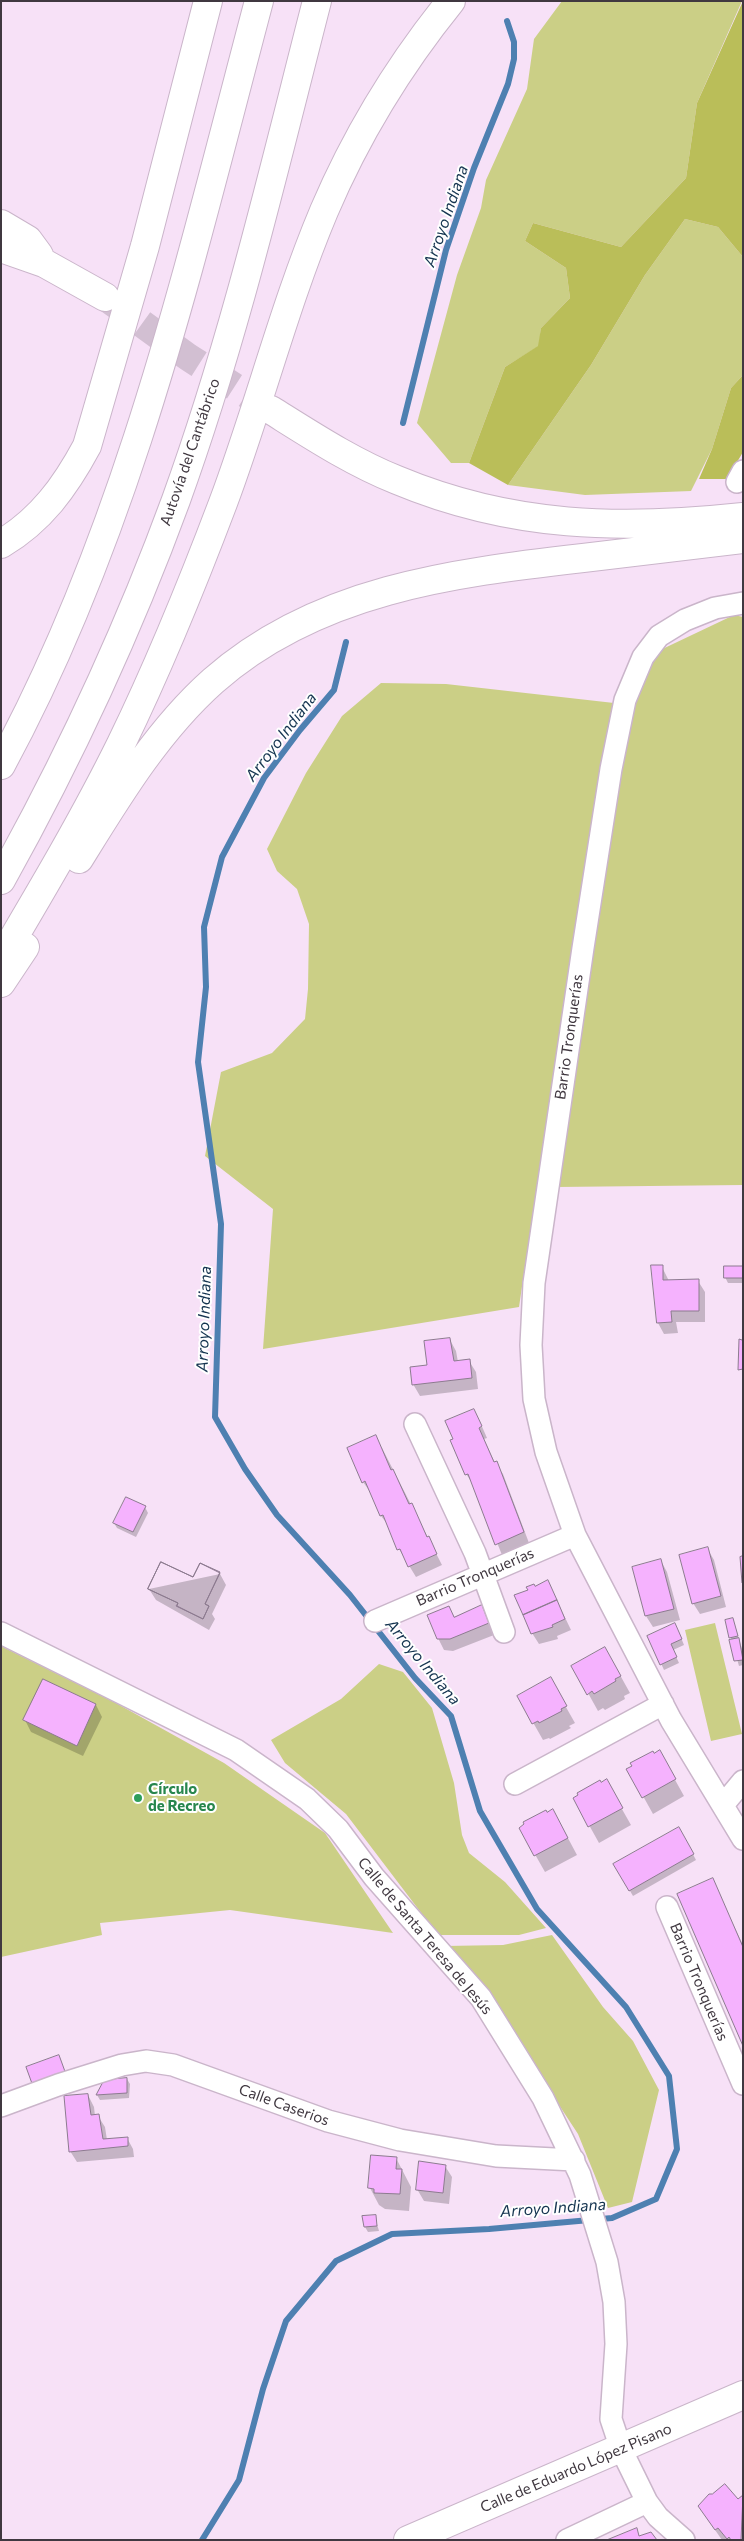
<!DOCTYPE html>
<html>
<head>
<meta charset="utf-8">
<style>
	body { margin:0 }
	#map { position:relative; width:744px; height:2541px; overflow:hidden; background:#f7e1f7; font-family:Commissioner,sans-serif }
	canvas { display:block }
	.frame { position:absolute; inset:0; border:2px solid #403840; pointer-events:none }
</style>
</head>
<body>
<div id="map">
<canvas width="744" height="2541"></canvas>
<div class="frame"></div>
</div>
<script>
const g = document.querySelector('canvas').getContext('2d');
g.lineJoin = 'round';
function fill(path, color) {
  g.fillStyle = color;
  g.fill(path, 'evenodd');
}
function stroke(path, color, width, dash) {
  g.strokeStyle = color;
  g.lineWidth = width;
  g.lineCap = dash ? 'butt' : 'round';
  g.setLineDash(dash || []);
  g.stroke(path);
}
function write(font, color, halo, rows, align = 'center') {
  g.font = font + ' Commissioner,sans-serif';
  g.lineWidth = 4;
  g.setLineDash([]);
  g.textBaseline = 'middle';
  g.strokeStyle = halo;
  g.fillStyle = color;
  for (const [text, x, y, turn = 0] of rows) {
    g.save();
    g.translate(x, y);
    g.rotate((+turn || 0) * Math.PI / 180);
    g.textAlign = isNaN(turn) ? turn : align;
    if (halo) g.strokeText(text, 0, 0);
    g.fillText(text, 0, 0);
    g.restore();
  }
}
const green = new Path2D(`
	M562,1H742L697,103L686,178L621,247L533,223L525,241L566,268L570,298L541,328L539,346L505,367L469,463H451L417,423L457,275L481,208L486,180L527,89L534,39Z
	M685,219L718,227L743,257V375L731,388L712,449L691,491L585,495L508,485L591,365L645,275Z
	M734,615L743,617V1185L556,1187L630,711L654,653Z
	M381,683L446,684L614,703L567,983L519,1307L263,1349L273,1209L205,1156L221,1072L272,1053L305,1019L308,989L309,924L297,889L277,871L267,849L306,773L342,716Z
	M715,1623L742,1734L711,1741L685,1630Z
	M1,1646L114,1702L224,1763L325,1833L393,1933L230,1910L100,1923L102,1935L1,1957Z
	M379,1664L403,1672L432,1708L454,1783L462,1835L469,1853L505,1882L546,1928L519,1935H438L346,1814L285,1763L271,1740L341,1699Z
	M552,1935L603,2007L633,2041L659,2090L632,2202L608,2208L578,2134L542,2079L445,1946L503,1945Z`);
const forest = new Path2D(`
	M743,1V257L718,227L685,219L645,275L591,365L508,485L469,463L505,367L538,346L541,328L570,298L566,268L525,241L533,223L621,247L686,178L697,103Z
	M743,375V452L727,479H699L712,449L731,388Z`);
const shadow = new Path2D(`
	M652,1267H662L669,1281H698L705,1292V1322H676L678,1333L664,1334L658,1323Z
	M743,1267V1283H728L725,1277Z
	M450,1340L456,1351L458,1362L469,1361L476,1372L478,1389L420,1396L413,1384Z
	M480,1422L487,1438L484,1439L495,1463L503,1474L529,1543L502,1555L474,1485L466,1474Z
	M382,1448L442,1565L416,1577L399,1549L389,1526L381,1516L371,1493L363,1482Z
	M145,1507L148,1513L136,1537L117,1528L114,1523Z
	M707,1548L714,1560L726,1607L700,1614L693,1603Z
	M661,1561L667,1572L680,1620L653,1627L646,1616Z
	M220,1574L226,1585L212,1614L215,1619L209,1630L156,1600L149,1589Z
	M548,1582L571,1630L557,1636L558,1639L539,1644L532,1633L535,1588Z
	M449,1607L455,1618L481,1607L494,1635L453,1651L444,1650L438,1638Z
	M733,1619L743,1652V1665L739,1666L726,1621Z
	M678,1630L684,1645L673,1650L679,1663L664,1670L649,1637Z
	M573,1666H615L630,1693L624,1696L625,1699L605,1710L603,1708L598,1711Z
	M550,1679L575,1723L569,1726L571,1728L550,1739L549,1738L543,1740L518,1696Z
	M43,1681L96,1705L102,1717L83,1756L31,1732L25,1720Z
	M628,1769H669L684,1796L653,1814Z
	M606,1781L631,1825L599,1843L574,1798Z
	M562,1827L577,1855L545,1872L520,1828Z
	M679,1828L696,1860L633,1896L615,1865Z
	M712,1880L743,1945V2043Z
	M127,2079L130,2084L129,2098L100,2100L97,2095Z
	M88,2095L94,2107L95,2116H98L105,2127L107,2140L127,2138L133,2149L134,2157L77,2162L70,2151Z
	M396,2158L411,2187L409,2211L385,2209L379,2205L370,2188Z
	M445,2166L452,2177L449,2204L424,2201L417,2189Z
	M375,2217L379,2231L368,2232L365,2227Z
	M743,2497V2540H722L706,2517Z`);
const stream = new Path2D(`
	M403,423L446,250L474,168L508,84L514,59V42L507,21
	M202,2540L239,2480L263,2389L286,2321L336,2261L392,2234L489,2229L612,2218L656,2199L677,2149L669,2076L626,2007L537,1909L480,1811L451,1716L415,1678L350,1595L277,1515L245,1469L215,1417L221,1224L198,1062L206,987L204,927L222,857L264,778L300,730L334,690L346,642`);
const building = new Path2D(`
	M651,1265H663V1280L699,1279V1311H671L672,1322L657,1323Z
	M724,1266H743V1278H724Z
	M743,1334V1369L738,1370L739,1339L742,1340Z
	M450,1338L454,1361L470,1359L472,1378L412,1385L410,1367L427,1365L424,1341Z
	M474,1409L482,1426L479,1428L494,1462L497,1461L524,1532L495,1545L468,1474L465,1475L450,1440L453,1439L445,1421Z
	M376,1435L391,1470L393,1469L409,1504L412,1503L427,1537L429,1536L437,1554L408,1567L400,1549L397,1550L383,1515L380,1516L365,1481L362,1483L347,1448Z
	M126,1497L146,1506L133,1532L113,1523Z
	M708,1547L721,1596L692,1604L679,1555Z
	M743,1556V1583H742L740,1557Z
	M661,1559L674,1609L645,1616L632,1567Z
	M161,1562L193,1577L200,1563L220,1572L205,1604L209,1606L203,1619L177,1606L178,1603L148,1589Z
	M161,1562L193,1577L200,1563L220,1573L205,1604L209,1606L203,1619L176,1606L178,1603L148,1589Z
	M548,1580L557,1600L523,1615L514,1595L528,1590L526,1587L534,1584L535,1586Z
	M557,1600L565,1619L552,1625L553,1627L531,1634L523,1615Z
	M482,1605L489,1623L450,1639H437L427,1615L449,1606L454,1617Z
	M733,1618L738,1636L729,1638L725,1620Z
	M675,1623L682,1639L671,1644L677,1657L660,1665L647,1636Z
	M739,1638L743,1660L734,1661L729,1640Z
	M605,1647L621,1676L615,1679L616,1681L594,1694L592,1691L587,1695L571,1666Z
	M551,1677L567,1706L561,1709L562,1711L539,1723L538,1721L532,1724L517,1696Z
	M43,1679L96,1704L77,1746L23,1720Z
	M660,1750L676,1779L642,1798L626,1769L632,1766L630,1763L653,1751L654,1753Z
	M607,1779L623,1808L588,1827L573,1798L578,1795L577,1793L600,1780L601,1782Z
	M553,1809L568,1838L534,1856L519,1828L524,1824L523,1822L546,1810L547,1812Z
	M679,1827L694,1854L629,1891L613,1864Z
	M713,1878L743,1947V2046L677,1894Z
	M59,2055L67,2077L34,2089L26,2067Z
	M127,2078V2093L96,2095L104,2080Z
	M88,2094L91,2115L99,2114L103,2139L128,2137V2146L69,2152L64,2096Z
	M371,2155L397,2157L396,2169H402L400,2194L374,2193V2189L368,2188Z
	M419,2161L446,2165L443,2193L416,2190Z
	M376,2215L377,2226L364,2227L362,2216Z
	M725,2484L738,2499L743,2495L741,2540H731L729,2537L727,2539L718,2528L715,2530L698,2506L709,2494H712Z
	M637,2528L639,2536L651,2532L657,2540H607Z`);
const highwayTunnel = new Path2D(`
	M108,299L188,357L271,410`);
const minor = new Path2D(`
	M737,482L743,471
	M743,603L715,608L685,620L659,636L643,657L625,700L611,769L583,948L534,1283L531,1345L534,1399L546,1452L575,1535L671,1720L743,1839
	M415,1424L475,1553L504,1632
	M375,1621L575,1535
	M1,1633L236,1750L307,1799L338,1829L374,1877L481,1998L543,2098L580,2175L607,2262L614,2302L616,2344L611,2419L621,2449L647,2502L658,2517L684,2540
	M515,1784L663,1704
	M723,1805L743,1781
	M667,1907L743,2084
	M1,2106L58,2085L122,2065L146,2061L173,2065L328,2121L400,2140L496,2156L574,2160
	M567,2540L647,2502`);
const major = new Path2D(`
	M408,2540L743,2395`);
const highway = new Path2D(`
	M1,224L28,240L39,255
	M1,248L44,263L105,297
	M271,410C311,435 352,462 397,480C512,528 621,530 743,517
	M1,544C41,520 65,487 87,446L145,246L208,1
	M1,765C130,527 190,261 259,1
	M79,859C118,796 157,731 213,681C316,590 452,573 583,558C636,552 689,545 743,539
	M1,880C69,758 128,631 176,500C235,337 274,168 317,1
	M1,959C43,888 85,817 121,744C159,666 192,585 223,503C259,407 284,306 324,211C356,136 400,64 451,1
	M1,983L25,947`);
const markers = [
	[138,1798,5,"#2e9e5b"]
];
const streetNames = [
	["Autovía del Cantábrico",190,452,-71],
	["Barrio Tronquerías",569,1037,-82],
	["Barrio Tronquerías",475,1577,-23],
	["Calle de Santa Teresa de Jesús",425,1936,50],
	["Barrio Tronquerías",699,1982,67],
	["Calle Caserios",284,2105,20],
	["Calle de Eduardo López Pisano",576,2468,-23]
];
const leisureNames = [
	["Círculo",148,1789],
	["de Recreo",148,1806]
];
const waterNames = [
	["Arroyo Indiana",446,216,-71],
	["Arroyo Indiana",281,737,-53],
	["Arroyo Indiana",204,1319,-88],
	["Arroyo Indiana",423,1662,50],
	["Arroyo Indiana",553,2208,-4]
];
fill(green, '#cbcf86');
fill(forest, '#babe59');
fill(shadow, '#0003');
stroke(stream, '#4e80b1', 6);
fill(building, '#f5b2fe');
stroke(building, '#8c7b8f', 1);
stroke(highwayTunnel, '#d2bfd2', 28, [28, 14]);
stroke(minor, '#cab5ca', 24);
stroke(major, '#cab5ca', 30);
stroke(highway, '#cab5ca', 30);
stroke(minor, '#fff', 21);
stroke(major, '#fff', 28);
stroke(highway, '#fff', 28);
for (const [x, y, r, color] of markers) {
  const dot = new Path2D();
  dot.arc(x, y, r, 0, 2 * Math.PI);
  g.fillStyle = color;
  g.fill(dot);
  stroke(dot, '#fff', 2);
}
write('15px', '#403840', '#fff', streetNames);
write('bold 15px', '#27864d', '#fff', leisureNames, 'left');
write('italic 16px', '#153450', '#fff', waterNames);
</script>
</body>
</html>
